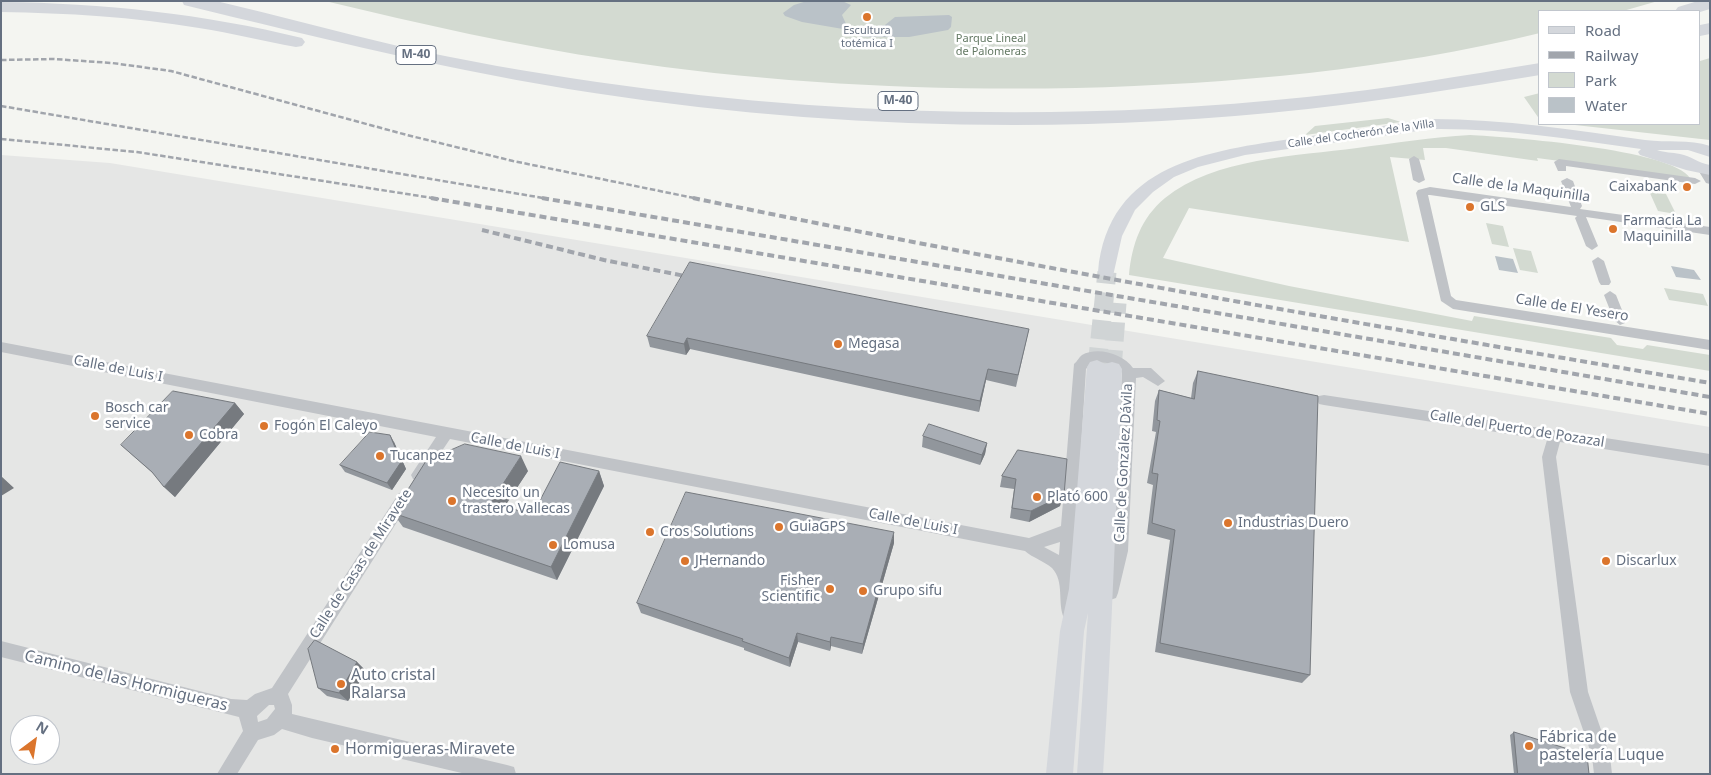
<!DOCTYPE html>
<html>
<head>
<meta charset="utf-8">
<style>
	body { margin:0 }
	#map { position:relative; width:1711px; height:775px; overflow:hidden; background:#f4f5f1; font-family:"Noto Sans",sans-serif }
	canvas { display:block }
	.frame { position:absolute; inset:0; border:2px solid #657081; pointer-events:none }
	.legend { position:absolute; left:1538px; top:10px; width:162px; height:115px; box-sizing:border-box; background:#fff; border:1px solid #c1c6cd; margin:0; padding:6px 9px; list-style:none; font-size:15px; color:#657081 }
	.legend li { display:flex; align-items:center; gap:10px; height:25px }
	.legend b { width:25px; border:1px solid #c1c6cd }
	.north { position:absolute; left:10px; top:715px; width:50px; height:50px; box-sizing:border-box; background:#fff; border:1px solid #c1c6cd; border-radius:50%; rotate:31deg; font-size:14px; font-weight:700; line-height:20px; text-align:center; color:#657081 }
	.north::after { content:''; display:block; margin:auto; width:18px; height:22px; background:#db752c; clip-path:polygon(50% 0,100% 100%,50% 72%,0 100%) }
</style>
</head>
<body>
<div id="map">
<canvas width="1711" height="775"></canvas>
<div class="frame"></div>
<ul class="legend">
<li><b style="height:6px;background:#d4d7dc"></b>Road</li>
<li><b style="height:6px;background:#a1a5ac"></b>Railway</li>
<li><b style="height:14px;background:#d3dad1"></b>Park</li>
<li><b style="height:14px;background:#bac2c8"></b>Water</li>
</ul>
<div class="north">N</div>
</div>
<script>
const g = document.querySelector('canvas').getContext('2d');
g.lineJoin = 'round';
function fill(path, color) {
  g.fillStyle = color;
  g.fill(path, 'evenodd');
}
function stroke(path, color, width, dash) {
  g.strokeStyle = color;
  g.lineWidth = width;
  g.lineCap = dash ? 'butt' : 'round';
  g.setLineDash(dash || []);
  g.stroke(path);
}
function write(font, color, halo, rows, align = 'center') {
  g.font = font + ' "Noto Sans",sans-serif';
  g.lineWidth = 5;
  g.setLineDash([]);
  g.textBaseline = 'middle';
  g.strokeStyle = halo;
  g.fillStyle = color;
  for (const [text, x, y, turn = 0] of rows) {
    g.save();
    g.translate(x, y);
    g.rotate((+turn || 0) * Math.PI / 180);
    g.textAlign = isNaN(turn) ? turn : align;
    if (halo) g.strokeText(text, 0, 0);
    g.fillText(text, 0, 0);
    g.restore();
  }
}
const built = new Path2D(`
	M1,155L110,163L1710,427V774H1ZM20,725H50V755H20Z`);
const green = new Path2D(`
	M325,1H1658L1623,11H1540V33C1388,70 1231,84 1076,88C922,91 767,83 615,60C517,46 421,24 325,1Z
	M1710,58V140L1566,124H1700V61Z
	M1540,93V120L1524,97Z
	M1388,118L1401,122L1305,135L1315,126Z
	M1470,135C1508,137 1672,149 1690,178L1537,158L1538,161L1446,148H1423L1425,160L1390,157L1409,242L1189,208L1163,258L1289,286L1472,321L1474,316L1611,338L1617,345L1643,349L1647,345L1710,355V371L1129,275C1132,244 1141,218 1165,198C1214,158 1297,156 1357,148C1395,143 1432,137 1470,135Z
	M1649,191L1666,194L1676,214L1658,211Z
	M1486,223L1503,226L1509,247L1492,244Z
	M1513,248L1531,251L1538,273L1520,270Z
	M1664,288L1703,294L1708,306L1669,300Z`);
const water = new Path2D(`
	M807,1H842L851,5L842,15L846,24L857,28L869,29L885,25L895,17L949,15L952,17L951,27L948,30L909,37H863L843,29L802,22L785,16L783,13L794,5Z
	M1495,256L1513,259L1518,273L1499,270Z
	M1671,266L1694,270L1701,280L1676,277Z`);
const secondaryTunnel = new Path2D(`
	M1097,367L1107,272
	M1112,369L1117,303`);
const street = new Path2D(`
	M1414,156L1419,159L1425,180L1419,183L1413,180L1409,159Z
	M1559,159L1695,178L1701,181L1695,184L1566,166V171H1558L1554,162Z
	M1704,167L1710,170V184L1706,183L1698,170Z
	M1567,178L1573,181L1582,206L1580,209L1710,227V235L1586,217L1598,246L1592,250L1586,246L1575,218L1577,216L1430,195H1428L1451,296L1456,300L1710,340V350L1453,309L1441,301L1416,193L1418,190L1430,187L1571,207L1561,181Z
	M1598,257L1604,261L1611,282L1609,285H1601L1599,282L1592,261Z
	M1610,291L1616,295L1626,320L1625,323L1620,325L1614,320L1604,295Z
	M1,342L1029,538L1061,526L1074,364C1077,362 1079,357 1082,355C1097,346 1124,354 1133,368H1151L1165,381L1158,386L1143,377L1136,378L1128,551L1118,593L1116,598L1110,600L1104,598L1102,593L1112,551L1122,373C1114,363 1104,361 1091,363L1086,369L1073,575L1078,613L1076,618L1070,621L1064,618C1057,603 1065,582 1052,568C1044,561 1033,558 1025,551L450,439L423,479L418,481L413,479L411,475L436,437L1,352ZM1060,542L1059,555L1044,547Z
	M1324,395L1710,454V466L1560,442L1556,457L1588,692L1610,756L1612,774H1594L1592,756L1570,692L1542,457L1547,440L1324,405L1319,404L1317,400L1319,396Z
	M404,492L409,493L412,498L409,503L288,694L292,705V714L507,765L514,767L516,774H466L312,738L282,729L274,735L258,740L237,774H217L243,731L239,717L1,657V641L231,699L247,700L255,694L272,688L399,493ZM269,705H274L275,709L267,719L258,722L257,716Z`);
const secondary = new Path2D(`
	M1432,119C1504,119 1574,130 1645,140C1667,143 1689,139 1710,146V157L1688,150H1657C1665,153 1672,152 1680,154C1691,156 1698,163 1710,165V175L1686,170L1640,155L1638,152L1641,149C1571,139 1502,128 1432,129L1245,155L1198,167L1174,177L1153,192L1135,210L1122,236L1113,276L1107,278L1101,276L1098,272C1108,163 1209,151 1297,138C1342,132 1387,125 1432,119Z
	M1097,360L1105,364L1112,362L1119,364L1122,369C1116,504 1112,639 1103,774H1077L1088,613L1084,631L1073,774H1046L1060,631L1069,589L1087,367L1090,362Z`);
const highway = new Path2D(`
	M182,1H216C277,15 337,32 398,46C464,61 530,72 597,82C831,116 1071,122 1307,97C1385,89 1462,76 1540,63V75C1463,88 1386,100 1308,109C1072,135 829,129 594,93C456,72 320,38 184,5Z
	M1698,1H1710V9L1700,12L1675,11L1678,7Z
	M1,2C103,3 204,14 302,38L305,42L302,46L296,47C263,41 232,33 199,28C133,17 67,13 1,12Z
	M1710,23V34L1700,36V25Z`);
const railFar1 = new Path2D(`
	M1,60L54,59L112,63L171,71L407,135L513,161L699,199
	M1,106L549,199
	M1,139L137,152L439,199`);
const rail = new Path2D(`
	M431,198L1710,414
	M542,198L1710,397
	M693,198C1030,268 1370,325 1710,383
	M482,230L604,260L685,276`);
const wall = new Path2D(`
	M1029,329L1016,387L986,380L979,412L690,349L686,355L650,347L647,336Z
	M1198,371L1310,675L1302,683L1155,652L1170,540L1147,534L1153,485L1147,483L1156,432L1152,431L1155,401L1159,390L1191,398L1193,383Z
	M235,403L244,414L175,497L164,487L156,476L121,445Z
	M923,436L987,443L985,454L980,465L922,447Z
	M394,442L406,469L392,490L345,472L340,465Z
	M1018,450L1060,506L1029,522L1010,518L1014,489L1000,487L1002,476Z
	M528,471L505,506L522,512L536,508L599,471L604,486L557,580L403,527L393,513Z
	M894,543L862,654L831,646L830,651L798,642L790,667L744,650V648L641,613L637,603Z
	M357,662L366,671L348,701L327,696L318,688Z
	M1514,732L1589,774H1514L1510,735Z`);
const shadedWall = new Path2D(`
	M687,338L690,349L686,355L684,344Z
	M988,369L986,380L979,412L980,401Z
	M235,403L244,414L175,497L164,487Z
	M390,435L394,442L406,469L392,490L387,483Z
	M987,443L985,454L980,465L982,455Z
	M521,456L528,471L499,515L492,501Z
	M599,471L604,486L557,580L551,567Z
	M1,476L14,488L1,496Z
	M1064,495L1060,506L1029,522L1031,511Z
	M894,532V543L862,654L863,644Z
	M797,633L798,642L790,667L789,658Z
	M831,637V646L830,651V642Z
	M357,662L366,671L348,701L339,693Z`);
const building = new Path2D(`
	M690,262L1029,329L1018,375L988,369L980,401L687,338L684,344L647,336Z
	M1198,371L1318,396L1310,675L1160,643L1175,530L1152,523L1158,474L1152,473L1160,421L1157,420L1159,390L1194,399Z
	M173,391L235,403L164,487L152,472L121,445Z
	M929,424L987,443L982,455L923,436Z
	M370,432L390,435L401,462L387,483L340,465Z
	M465,444L521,456L492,501L522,512L526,505L536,508L560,462L599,471L551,567L393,513L426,461Z
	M1018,450L1067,459L1064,495L1031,511L1012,508L1016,479L1002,476Z
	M686,492L894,532L863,644L831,637L830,642L797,633L789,658L742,641L743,639L637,603Z
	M315,640L357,662L339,693L318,688L308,649Z
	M1514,732L1587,755L1589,774H1518Z`);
const markers = [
	[867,17,5,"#db752c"],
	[1687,187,5,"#db752c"],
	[1470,207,5,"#db752c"],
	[1613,229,5,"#db752c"],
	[838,344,5,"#db752c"],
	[95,416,5,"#db752c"],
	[264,426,5,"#db752c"],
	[189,435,5,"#db752c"],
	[380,456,5,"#db752c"],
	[1037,497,5,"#db752c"],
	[452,501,5,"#db752c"],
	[1228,523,5,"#db752c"],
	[779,527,5,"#db752c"],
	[650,532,5,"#db752c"],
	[553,545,5,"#db752c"],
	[685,561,5,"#db752c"],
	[1606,561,5,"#db752c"],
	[830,589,5,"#db752c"],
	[863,591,5,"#db752c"],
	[341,684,5,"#db752c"],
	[1529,746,5,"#db752c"],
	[335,749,5,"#db752c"]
];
const farPoinames = [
	["Escultura",867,31],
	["totémica I",867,44]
];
const farParknames = [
	["Parque Lineal",991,39],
	["de Palomeras",991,52]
];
const farStreetnames = [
	["Calle del Cocherón de la Villa",1361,134,-8]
];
const shields = [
	[416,55,40],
	[898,101,40]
];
const shieldNames = [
	["M-40",416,55],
	["M-40",898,101]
];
const poiNames = [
	["Caixabank",1677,187,"right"],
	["GLS",1480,207],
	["Farmacia La",1623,221],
	["Maquinilla",1623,237],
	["Megasa",848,344],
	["Bosch car",105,408],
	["service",105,424],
	["Fogón El Caleyo",274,426],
	["Cobra",199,435],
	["Tucanpez",390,456],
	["Necesito un",462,493],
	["trastero Vallecas",462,509],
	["Plató 600",1047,497],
	["Industrias Duero",1238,523],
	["GuiaGPS",789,527],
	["Cros Solutions",660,532],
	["Lomusa",563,545],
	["JHernando",695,561],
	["Discarlux",1616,561],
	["Fisher",820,581,"right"],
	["Scientific",820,597,"right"],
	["Grupo sifu",873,591]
];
const streetNames = [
	["Calle de la Maquinilla",1521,188,8],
	["Calle de El Yesero",1572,308,9],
	["Calle de Luis I",118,369,11],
	["Calle del Puerto de Pozazal",1517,429,9],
	["Calle de Luis I",515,446,11],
	["Calle de González Dávila",1124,463,-87],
	["Calle de Luis I",913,522,11],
	["Calle de Casas de Miravete",361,564,-57]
];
const nearPoinames = [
	["Auto cristal",351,675],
	["Ralarsa",351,693],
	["Fábrica de",1539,737],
	["pastelería Luque",1539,755],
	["Hormigueras-Miravete",345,749]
];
const nearStreetnames = [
	["Camino de las Hormigueras",126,681,14]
];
fill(built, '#e5e6e5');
fill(green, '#d3dad1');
fill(water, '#bac2c8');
stroke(secondaryTunnel, '#d0d4d5', 19, [19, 9]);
fill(street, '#c0c3c7');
fill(secondary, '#d4d7dc');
fill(highway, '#d4d7dc');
stroke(railFar1, '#a1a5ac', 2.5, [5.5, 2.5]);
stroke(rail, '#a1a5ac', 4, [7, 4]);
fill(wall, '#91969c');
fill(shadedWall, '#767a7f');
fill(building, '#a9aeb5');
stroke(building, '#767a7f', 1);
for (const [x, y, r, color] of markers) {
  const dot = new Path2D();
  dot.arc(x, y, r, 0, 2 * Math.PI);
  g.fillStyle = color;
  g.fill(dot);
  stroke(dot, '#fff', 2);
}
write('11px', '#657081', '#fff', farPoinames);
write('11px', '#647964', '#fff', farParknames);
write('11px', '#657081', '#fff', farStreetnames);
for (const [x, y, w] of shields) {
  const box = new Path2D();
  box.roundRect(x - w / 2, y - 9.5, w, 19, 4);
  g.fillStyle = '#fff';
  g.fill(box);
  stroke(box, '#657081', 1);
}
write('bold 12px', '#657081', null, shieldNames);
write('14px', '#657081', '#fff', poiNames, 'left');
write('14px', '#657081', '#fff', streetNames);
write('16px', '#657081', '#fff', nearPoinames, 'left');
write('16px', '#657081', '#fff', nearStreetnames);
</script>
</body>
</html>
